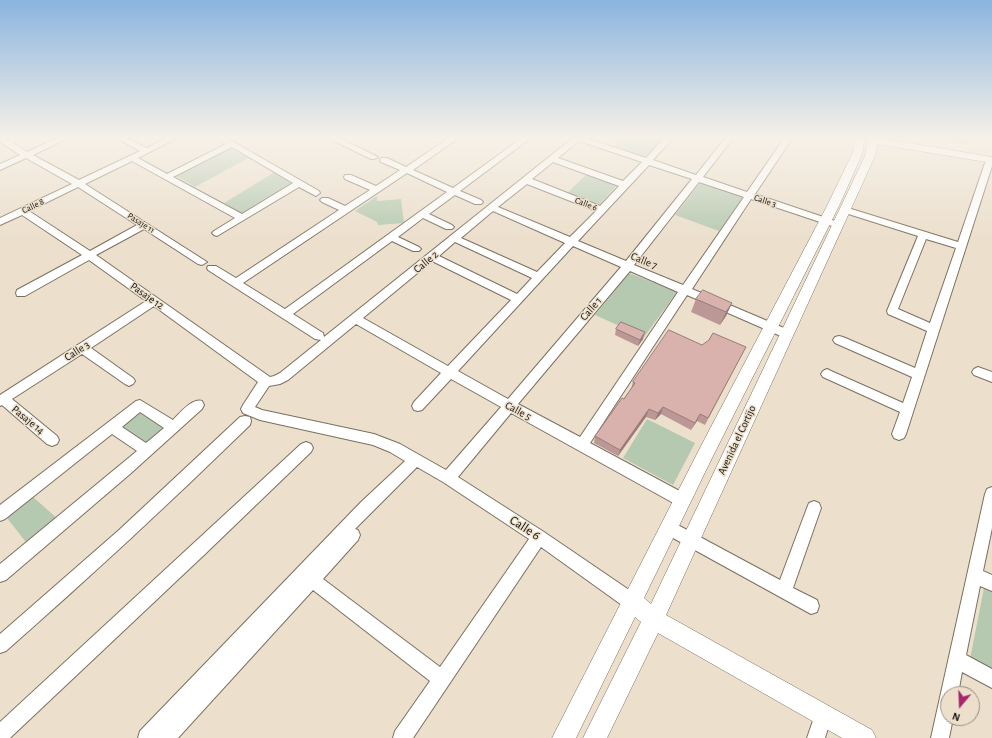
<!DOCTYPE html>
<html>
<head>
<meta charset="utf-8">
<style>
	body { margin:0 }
	#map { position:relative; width:992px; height:738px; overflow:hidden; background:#ecdfcc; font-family:"Alegreya Sans",sans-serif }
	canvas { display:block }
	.north { position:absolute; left:940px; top:686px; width:40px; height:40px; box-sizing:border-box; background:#ecdfcc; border:1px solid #988e80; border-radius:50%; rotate:199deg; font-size:11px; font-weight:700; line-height:16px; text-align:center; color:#19150e }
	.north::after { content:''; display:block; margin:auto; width:14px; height:18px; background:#aa256e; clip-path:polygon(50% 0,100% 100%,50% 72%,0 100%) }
</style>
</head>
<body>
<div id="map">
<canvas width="992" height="738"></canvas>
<div class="north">N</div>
</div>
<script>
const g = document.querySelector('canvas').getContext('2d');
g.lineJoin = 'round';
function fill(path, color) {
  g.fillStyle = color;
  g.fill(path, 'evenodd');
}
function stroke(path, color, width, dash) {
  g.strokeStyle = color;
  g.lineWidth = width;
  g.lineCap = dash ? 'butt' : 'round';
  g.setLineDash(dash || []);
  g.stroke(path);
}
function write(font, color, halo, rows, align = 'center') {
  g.font = font + ' "Alegreya Sans",sans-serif';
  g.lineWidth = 3;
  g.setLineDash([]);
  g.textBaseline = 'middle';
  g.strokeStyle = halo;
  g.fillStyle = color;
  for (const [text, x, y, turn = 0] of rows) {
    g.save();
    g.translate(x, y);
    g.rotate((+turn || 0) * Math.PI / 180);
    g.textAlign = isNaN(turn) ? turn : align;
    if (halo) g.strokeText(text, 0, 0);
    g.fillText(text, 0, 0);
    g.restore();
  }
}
const green = new Path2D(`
	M623,137H658L662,139L644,158L613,147Z
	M233,147L250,157L195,187L176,176Z
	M275,172L293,183L243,214L224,203Z
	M587,174L617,185L598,206L566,194Z
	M700,183L744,197L719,231L675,215Z
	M377,196V201L401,199L404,223L378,225L377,222L355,211Z
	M629,273L677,292L644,337L595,315Z
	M140,409L168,428L148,446L121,426Z
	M647,419L695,443L673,485L623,458Z
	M33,497L59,520L29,546L7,518Z
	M984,588L992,592V672L970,659Z`);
const service = new Path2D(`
	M15,137H20L10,145H8V143Z
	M944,137H952L962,140L963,137H967L964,142H963Z`);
const minor = new Path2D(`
	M0,137H4L27,152L59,137H70L33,155L79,180L140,151L114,137H125L147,148L168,137H179L138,158L167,174L226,144L215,137H225L319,191L320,193L316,196L299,187L217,236L214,235L212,233L214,231L235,218L132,161L85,184L207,262L202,265L198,264L144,229L96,255L270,377L274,376L280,373L321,340L315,339L208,270L207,268L208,266H216L236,278L339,210L322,202L320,200L322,198H328L345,206L370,190L345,179L344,177L345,175H351L376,186L400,170L381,162L380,160L381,158H387L406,167L450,137H460L413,170L453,188L523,137H532L460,191L481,200L483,202L481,204H475L455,195L429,214L452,225L454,227L452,229H446L423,218L398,237L419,247L421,249L419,251H413L392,241L293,314L323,333L324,337L574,137H583L646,158L665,137H674L653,160L696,175L726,137H734L703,177L747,192L785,137H793L755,194L841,223L843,225L838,228L751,199L692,289L791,331L793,334L791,337L787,338L783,337L687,295L590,443L687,495L689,500L687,505L682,507L677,505L511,413L458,477L544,532L638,596L640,602L638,608L632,610L626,608L541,547L413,738H393L395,731L430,681L313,590L178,738H138L140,731L361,502L405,461L390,452L373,445L260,420L243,413L241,409L243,405L258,382L154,306L91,348L133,378L135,381L133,384L129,386L125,384L82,354L12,399L57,436L59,440L57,444L52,446L47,444L2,405L0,406V395L146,301L89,260L25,296H17L16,293L17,290L82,255L22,215L0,225V218L72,184L26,158L0,170V164L20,155L0,142ZM579,141L642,162L623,181L558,158ZM232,147L293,183L242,214L173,177ZM553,162L619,186L600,206L532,179ZM649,165L692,179L626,261L578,241ZM407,173L447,192L285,309L243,283ZM699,182L744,197L683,285L634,265ZM527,184L596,211L570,237L498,207ZM78,187L137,225L90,251L29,211ZM493,211L565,243L537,272L461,238ZM455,242L532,278L517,294L439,256ZM573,246L621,267L508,399L458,371ZM432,261L511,300L448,366L363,318ZM630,271L678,292L580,437L518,404ZM356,324L441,373L414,402L412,406L414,410L418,411L422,410L451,379L501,407L446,470L400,444L374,434L262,410L255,407L269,386L280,384L288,380ZM417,467L443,482L529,539L440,667L323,579L358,540L360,535L358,530L355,529Z
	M326,137H337L378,157L374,159H371Z
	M987,157H992V166L906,434L904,438L899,440L894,438L892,434L900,412L823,377L821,374L823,371L827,369L831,371L903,403L912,377L835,343L833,340L835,337L839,336L843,337L915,368L927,331L888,314L887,311L918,236L842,212L840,210L845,207L848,208L958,242ZM926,239L956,248L930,323L898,309Z
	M978,367L992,372V382L974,375L972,372L974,369Z
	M140,400L173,420C180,413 192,398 202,401L204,405L202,409L130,474L6,580L0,582V564L137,451L112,434L5,519L0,521V505L136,401ZM140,412L164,428L146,443L122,427Z
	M245,416L250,417L251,421L250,425C170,503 89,578 6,651L0,653V634L119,530L240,417Z
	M306,442L311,444L313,448L311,452L204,555L10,738H0V722L301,444Z
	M992,487V528L983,571L992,575V591L980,586L966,655L992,669V688L962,672L958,694H948V718H953L949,738H931L985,494L987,489Z
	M814,501L819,503L821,508L793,588L817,600L819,606L817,612L811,614L664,533L662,528L664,523L669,521L674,523L780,580L807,508L809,503Z
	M823,706L829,709L832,715L825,738H807L817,709Z`);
const tertiary = new Path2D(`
	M851,137H864L863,152L839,206L713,456L644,598L651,604L865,156L868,138L874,137L992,157V163L877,144L875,156L666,615L872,730L876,738H842L658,633L607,738H583L641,622L635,617L576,738H552L701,446L827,206L853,152L855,140Z`);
const wall = new Path2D(`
	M696,299L732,303L726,316L720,325L691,312Z
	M616,329L643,339L638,346L615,335Z
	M702,345L746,347L705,425L697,421L691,430L661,414L655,420L646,417L618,456L594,443L595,436L631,389L633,382Z`);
const shadedWall = new Path2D(`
	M732,303L726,316L720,325L726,312Z
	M645,332L643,339L638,346L640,340Z
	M663,407L661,414L655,420L658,413Z
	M649,409L646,417L618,456L620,450Z
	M700,414L697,421L691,430L695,423Z`);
const building = new Path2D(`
	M703,290L732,303L726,312L696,299Z
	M621,322L645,332L640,340L616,329Z
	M669,330L702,345L709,340L713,333L746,347L708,418L700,414L695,423L663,407L658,413L649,409L620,450L595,436L622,398L624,399L635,383L633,382Z`);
const farStreetnames = [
	["Calle 3",765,201,18],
	["Calle 6",586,204,21],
	["Calle 8",33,206,-26],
	["Pasaje 11",141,223,32]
];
const streetNames = [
	["Calle 7",644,261,22],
	["Calle 2",426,262,-40],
	["Pasaje 12",147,296,35],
	["Calle 1",591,309,-49],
	["Calle 3",77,351,-33],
	["Calle 5",518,411,28],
	["Pasaje 14",28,420,40],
	["Avenida el Cortijo",737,440,-65]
];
const nearStreetnames = [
	["Calle 6",525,528,33]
];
fill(green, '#b5c9b0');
stroke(service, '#7b705f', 2);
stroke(minor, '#7b705f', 2);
stroke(tertiary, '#7b705f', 1);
fill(service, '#fff');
fill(minor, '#fff');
fill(tertiary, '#fff');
fill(wall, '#bb9895');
fill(shadedWall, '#987c79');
fill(building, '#d9b1ad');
stroke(building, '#987c79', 1);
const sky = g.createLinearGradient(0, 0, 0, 241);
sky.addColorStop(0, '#8bb4df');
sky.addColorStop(0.57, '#f6f1e8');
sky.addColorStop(1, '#f6f1e800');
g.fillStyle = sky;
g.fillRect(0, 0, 992, 241);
write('9px', '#19150e', '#ecdfcc', farStreetnames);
write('11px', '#19150e', '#ecdfcc', streetNames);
write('13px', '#19150e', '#ecdfcc', nearStreetnames);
</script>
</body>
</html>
